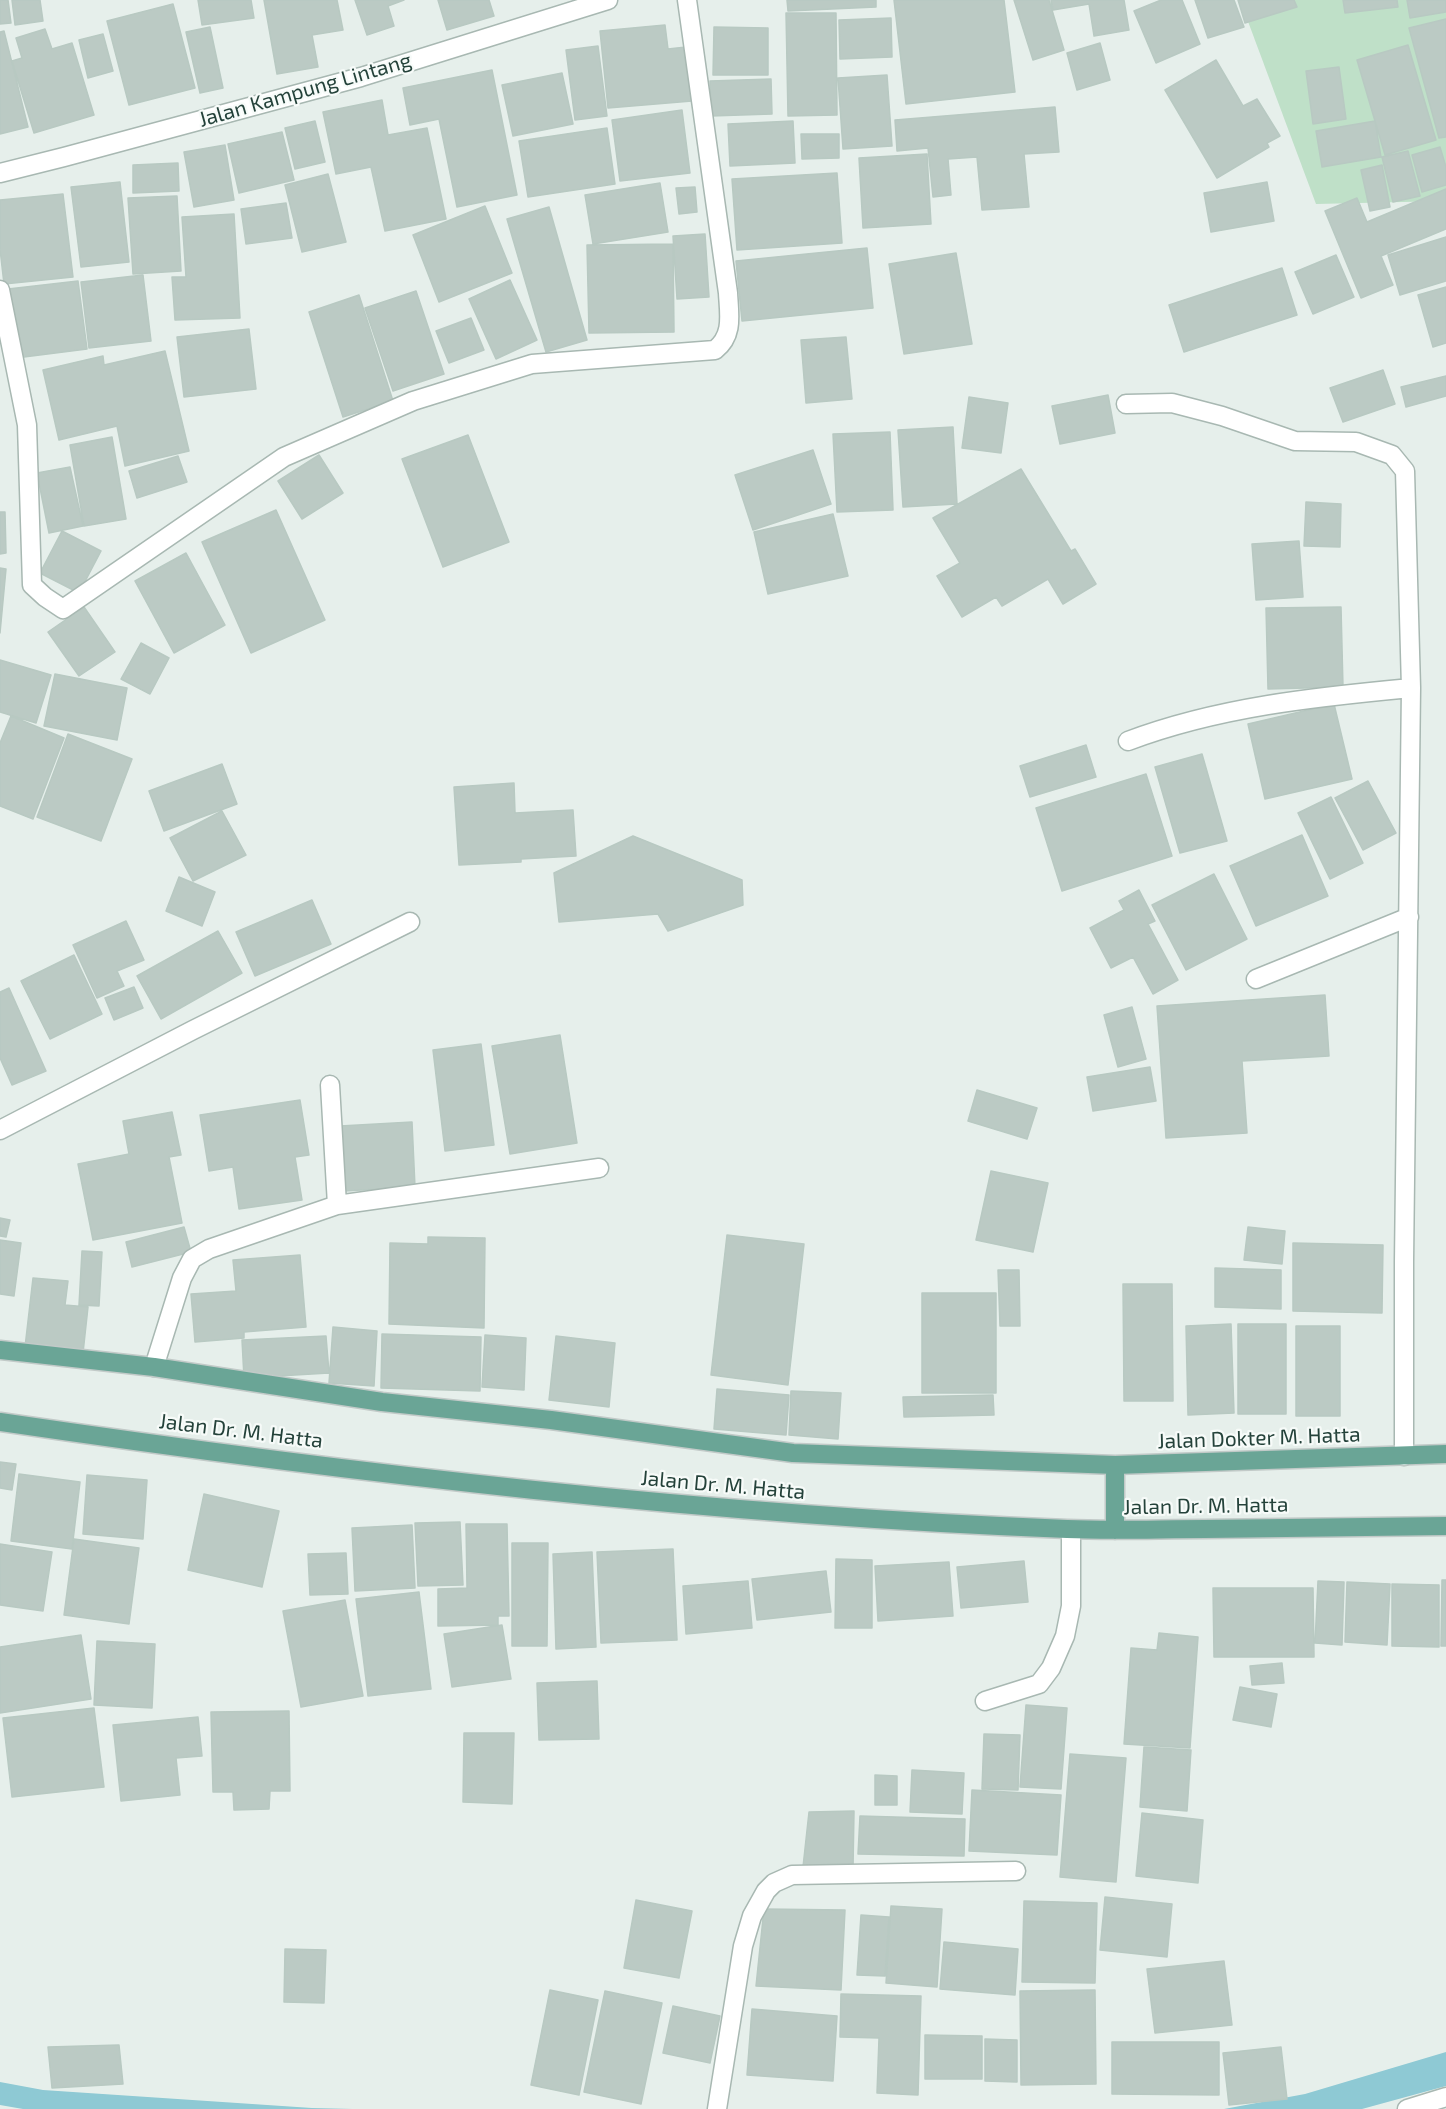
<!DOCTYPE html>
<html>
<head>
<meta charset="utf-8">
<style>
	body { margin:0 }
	canvas { display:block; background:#e6efeb }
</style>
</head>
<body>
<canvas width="1446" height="2109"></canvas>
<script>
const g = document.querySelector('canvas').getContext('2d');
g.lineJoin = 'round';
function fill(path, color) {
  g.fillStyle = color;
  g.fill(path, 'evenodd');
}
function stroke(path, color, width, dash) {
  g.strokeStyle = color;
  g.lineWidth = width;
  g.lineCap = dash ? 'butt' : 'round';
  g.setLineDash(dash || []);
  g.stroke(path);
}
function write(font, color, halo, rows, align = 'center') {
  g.font = font + ' "Exo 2",sans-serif';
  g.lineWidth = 4.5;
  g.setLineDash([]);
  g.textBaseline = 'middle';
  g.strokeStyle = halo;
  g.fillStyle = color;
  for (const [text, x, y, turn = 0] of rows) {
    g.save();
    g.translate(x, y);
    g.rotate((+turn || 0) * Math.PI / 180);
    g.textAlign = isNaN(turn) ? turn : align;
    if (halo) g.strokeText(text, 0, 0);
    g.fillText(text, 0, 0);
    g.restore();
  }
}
const green = new Path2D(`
	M1240,0H1446V201L1316,204Z`);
const water = new Path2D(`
	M1446,2052V2086L1362,2109H1224L1305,2094Z
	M0,2082L43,2090L312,2108L353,2109H23L0,2105Z`);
const building = new Path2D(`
	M0,0H8L11,23L0,24Z
	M12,0H40L43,21L15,25Z
	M198,0H251L254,18L202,25Z
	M264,0H337L343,30L312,35L318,67L277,74Z
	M355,0H404L388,6L394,26L367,35Z
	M438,0H489L494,16L447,30Z
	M787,0H876V7L788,11Z
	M894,0H1004L1015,92L906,104Z
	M1014,0H1049L1064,50L1033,60Z
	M1051,0H1124L1129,30L1094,36L1089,4L1053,10Z
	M1161,0H1182L1200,44L1156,63L1134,11Z
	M1195,0H1234L1244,27L1208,38Z
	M1238,0H1294L1297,7L1245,23Z
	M1343,0H1397L1398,7L1345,13Z
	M1407,0H1446V12L1410,18Z
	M173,4L195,88L129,105L107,21Z
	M786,13H836L837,115L788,116Z
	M891,18L892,57L840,59L839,20Z
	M1446,19V137L1439,138L1409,28Z
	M665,25L668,49L686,47L692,101L608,108L600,31Z
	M210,27L223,88L200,93L186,32Z
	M714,27L768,28V75H713Z
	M45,29L52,49L72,43L94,115L34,133L12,61L22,58L16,38Z
	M4,31L28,127L0,134V32Z
	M103,34L113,71L88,78L79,40Z
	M1100,43L1110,80L1077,90L1067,53Z
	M1408,45L1436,140L1385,155L1357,60Z
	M598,46L607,116L575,120L566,50Z
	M1216,60L1243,106L1257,99L1280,136L1267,143L1269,147L1217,178L1165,90Z
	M1339,67L1346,119L1313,124L1306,71Z
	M492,70L517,195L457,207L439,119L410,125L403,88Z
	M562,73L573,124L513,136L502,85Z
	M887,75L892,146L843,149L838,78Z
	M771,79L772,114L711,116L710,81Z
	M382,100L388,135L427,128L446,219L385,231L371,167L336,174L323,112Z
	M1055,107L1059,152L1024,154L1029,207L982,210L977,157L948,159L951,195L933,197L928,148L897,151L895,120Z
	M682,110L690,173L620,181L612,120Z
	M315,121L325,162L295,169L285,128Z
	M793,121L795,163L730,166L728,124Z
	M1375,121L1381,157L1322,167L1316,131Z
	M607,128L615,184L528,197L519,141Z
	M282,132L294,180L239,193L228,144Z
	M801,134H839V158L802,159Z
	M225,145L234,200L194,207L184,152Z
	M1440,147L1446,167V185L1422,192L1412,155Z
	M1408,151L1420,196L1393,202L1382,157Z
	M927,154L931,224L863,228L859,158Z
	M178,163L179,191L133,193V165Z
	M1382,165L1390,207L1370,211L1361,170Z
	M837,173L842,243L737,250L732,179Z
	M328,174L346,242L302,252L285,185Z
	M120,182L129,262L81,267L71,187Z
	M1267,182L1274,221L1211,232L1204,193Z
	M660,183L668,232L593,244L585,195Z
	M695,187L697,212L679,214L676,188Z
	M1446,189V229L1381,256L1393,285L1361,298L1325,211L1357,198L1367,222Z
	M63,194L73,277L4,284L0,249V200Z
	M177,196L181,271L133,274L128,198Z
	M286,203L292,238L246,244L241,209Z
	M485,206L512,273L439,302L413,235Z
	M549,207L587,340L546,352L507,219Z
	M234,214L240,318L175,320L172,277H186L182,217Z
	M705,234L709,297L677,299L673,236Z
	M1446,237V281L1400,295L1388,255Z
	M673,244L674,332L589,333L587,245Z
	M867,248L873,308L742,321L736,261Z
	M956,253L972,344L904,354L889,264Z
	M1336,255L1354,297L1313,314L1295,272Z
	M1282,268L1297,315L1184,352L1169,305Z
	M143,275L151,341L89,348L81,282Z
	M510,280L537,340L496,359L469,299Z
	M78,281L87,349L16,358L8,289Z
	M1446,287V343L1433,347L1418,295Z
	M416,291L444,374L393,391L365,308Z
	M359,295L393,401L343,417L309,312Z
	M471,318L484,350L449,363L436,331Z
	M249,329L256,389L184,397L177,337Z
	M846,337L852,399L806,403L801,340Z
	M165,351L189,451L125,466L117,426L59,440L43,370L103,356L104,365Z
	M1383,370L1395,404L1343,422L1330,388Z
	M1446,376V396L1406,407L1401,387Z
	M1108,395L1115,433L1060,444L1052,406Z
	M969,397L1008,403L1001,453L962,448Z
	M953,427L957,504L903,507L898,430Z
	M890,432L893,510L837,512L833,434Z
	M468,435L509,542L443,567L402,459Z
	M112,437L126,519L84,526L70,445Z
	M813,450L831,504L753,530L735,475Z
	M319,455L343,493L302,519L278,481Z
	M178,456L187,482L137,498L129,471Z
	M70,467L83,526L49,533L37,473Z
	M1021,469L1071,551L1075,549L1096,584L1063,604L1048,579L1002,606L996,597L962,617L937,576L960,563L933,518Z
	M1306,502L1341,504L1340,547L1304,546Z
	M276,510L325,620L251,653L202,542Z
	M0,512H5L6,553L0,554Z
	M833,514L848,576L768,594L754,532Z
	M62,531L101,551L79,593L40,573Z
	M1299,541L1303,597L1256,600L1252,544Z
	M186,553L225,625L174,653L135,581Z
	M0,568L6,569L0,633Z
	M84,607L115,652L79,676L48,632Z
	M1341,607L1343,687L1268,689L1266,608Z
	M141,643L169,658L150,694L121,679Z
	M0,660L51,675L36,723L0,712Z
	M55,674L127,688L117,740L44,726Z
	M1334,704L1352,779L1265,799L1248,724Z
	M11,716L64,738L33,819L0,806V743Z
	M68,734L132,759L101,841L37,817Z
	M1086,745L1096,777L1030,797L1020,766Z
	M1202,754L1227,841L1180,853L1155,767Z
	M222,764L237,804L164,831L149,791Z
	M1146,774L1172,856L1062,891L1036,808Z
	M1368,781L1396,833L1363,850L1335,798Z
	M514,783L515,813L573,810L576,856L521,859V862L459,865L454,787Z
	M1331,797L1363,863L1330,879L1298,813Z
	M222,811L246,855L193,881L170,838Z
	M1302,835L1328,896L1256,926L1230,866Z
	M633,836L742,880L743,905L668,931L658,914L559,922L554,873Z
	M1214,874L1247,939L1186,970L1152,905Z
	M179,877L215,892L202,926L166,911Z
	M1139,890L1155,921L1148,924L1178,980L1153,994L1133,957L1111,968L1090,928L1124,910L1119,901Z
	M312,900L331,944L255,976L236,932Z
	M126,921L144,960L117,971L124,986L97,998L73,945Z
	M218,931L242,973L161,1019L137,976Z
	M74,955L102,1014L50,1039L21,981Z
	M134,987L143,1008L114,1020L105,998Z
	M9,988L46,1071L12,1085L0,1058V992Z
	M1325,995L1329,1056L1242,1061L1247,1133L1166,1138L1157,1006Z
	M1132,1007L1146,1059L1118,1067L1104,1015Z
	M560,1035L577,1143L510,1154L492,1046Z
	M481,1044L494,1145L445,1151L433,1050Z
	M1150,1067L1156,1101L1093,1111L1087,1077Z
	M977,1090L1037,1108L1027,1139L968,1121Z
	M300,1100L309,1155L295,1157L302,1200L239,1209L233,1167L209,1171L200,1115Z
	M172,1112L181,1155L169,1157L182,1223L93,1240L78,1164L129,1154L123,1121Z
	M412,1122L415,1187L344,1191L340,1126Z
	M991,1171L1048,1183L1033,1252L976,1240Z
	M0,1218L10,1220L6,1237L0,1236Z
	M184,1227L191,1252L132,1267L126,1242Z
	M1248,1227L1285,1231L1282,1264L1244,1260Z
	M727,1235L804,1244L788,1385L711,1375Z
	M428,1237L485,1238L484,1328L389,1324L390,1243L428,1244Z
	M0,1240L21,1243L14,1296L0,1294Z
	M1293,1243L1383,1245L1382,1313L1293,1311Z
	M82,1251L102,1252L99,1306L79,1305Z
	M300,1255L306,1327L244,1332V1338L195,1342L191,1294L236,1291L233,1260Z
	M1215,1268L1281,1270V1309L1215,1307Z
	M998,1270H1019L1020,1326H1000Z
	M33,1278L68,1281L65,1305L88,1307L83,1353L25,1347Z
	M1123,1284H1172L1173,1401H1124Z
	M922,1293H996V1393H922Z
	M1231,1324L1234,1413L1188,1415L1186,1326Z
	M1238,1324H1286V1414H1238Z
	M1296,1326H1340V1416H1296Z
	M333,1327L377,1331L374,1386L329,1383Z
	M382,1334L481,1337L480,1391L381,1388Z
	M485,1335L526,1338L524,1390L482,1387Z
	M326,1336L329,1373L244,1378L242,1340Z
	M556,1336L615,1343L609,1407L549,1400Z
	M717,1389L789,1395L786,1435L714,1429Z
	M791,1391L841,1393L838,1439L789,1435Z
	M993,1395L994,1415L904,1417L903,1397Z
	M0,1462L16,1464L12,1490L0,1488Z
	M19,1474L80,1482L72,1549L11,1541Z
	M87,1475L147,1480L143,1539L83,1534Z
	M204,1494L279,1511L262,1587L188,1570Z
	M460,1522L463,1585L418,1586L415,1523Z
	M466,1524H507L509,1616H498V1625L438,1626V1589L467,1588Z
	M412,1525L415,1588L355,1591L352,1528Z
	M74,1539L139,1548L129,1624L64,1615Z
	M512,1543H548L547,1646H512Z
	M0,1544L52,1552L43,1611L0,1605Z
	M673,1549L677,1640L601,1643L597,1552Z
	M592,1552L596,1647L556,1649L553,1554Z
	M346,1553L348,1594L310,1595L308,1554Z
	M836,1559L872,1560V1628H835Z
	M1024,1561L1028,1602L961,1608L957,1567Z
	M949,1562L953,1616L878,1621L875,1566Z
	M826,1571L831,1612L757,1620L752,1579Z
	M1442,1580H1446V1646H1441Z
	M748,1581L752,1628L686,1634L683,1586Z
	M1318,1581L1344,1582L1342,1645L1315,1643Z
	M1347,1582L1390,1584L1387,1645L1345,1642Z
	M1392,1584L1439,1585V1647L1392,1646Z
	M1213,1588H1313L1314,1657H1214Z
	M419,1592L431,1689L368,1696L356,1599Z
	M345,1600L363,1696L301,1707L283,1611Z
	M502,1625L511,1679L452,1687L444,1634Z
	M1159,1633L1198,1637L1190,1748L1124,1744L1131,1648L1157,1650Z
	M81,1635L91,1699L0,1713V1647Z
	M97,1641L155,1644L152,1708L94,1705Z
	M1282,1663L1284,1683L1252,1685L1250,1666Z
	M597,1681L599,1739L539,1740L537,1683Z
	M1240,1687L1277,1694L1271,1727L1233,1720Z
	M1026,1705L1067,1708L1061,1789L1020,1787Z
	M94,1708L104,1787L12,1797L3,1718Z
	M289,1711L290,1791H270L269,1809L234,1810L233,1792H213L211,1712Z
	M198,1717L202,1756L176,1758L180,1795L121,1801L113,1725Z
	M464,1733H514L512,1804L463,1802Z
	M984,1734L1020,1735L1018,1790L982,1789Z
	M1144,1747L1191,1750L1187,1811L1140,1807Z
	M1070,1754L1126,1758L1116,1882L1060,1877Z
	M912,1770L964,1773L962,1814L910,1812Z
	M875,1775L897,1776V1805H875Z
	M972,1790L1061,1795L1057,1855L969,1851Z
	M854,1811L853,1869L803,1867L809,1812Z
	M1142,1813L1203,1820L1198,1883L1136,1876Z
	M860,1816L965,1819L964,1856L858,1854Z
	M1105,1897L1172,1904L1167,1957L1100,1950Z
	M636,1900L692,1911L679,1978L624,1968Z
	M1024,1901L1097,1903L1095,1983L1022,1982Z
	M891,1906L942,1909L937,1987L886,1983Z
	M764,1909L845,1910L841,1990L756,1986Z
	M861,1915L889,1917L885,1976L857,1975Z
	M944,1942L1018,1949L1015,1995L940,1989Z
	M285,1949L326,1950L324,2003L284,2002Z
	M1224,1961L1232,2025L1155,2033L1147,1969Z
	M550,1990L598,2000L579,2095L531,2085Z
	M1095,1990L1096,2084L1021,2085L1020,1991Z
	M605,1991L662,2003L641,2104L584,2092Z
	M841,1994L921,1996L918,2095L877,2093L879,2038L840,2037Z
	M673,2006L720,2016L710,2063L663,2053Z
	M752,2009L837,2016L833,2081L747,2075Z
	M925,2035L982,2036V2079H925Z
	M985,2039L1017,2040V2082L985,2081Z
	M1112,2042H1219V2095L1112,2094Z
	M119,2045L123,2084L52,2088L48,2047Z
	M1281,2047L1287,2099L1229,2105L1223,2053Z`);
const minor = new Path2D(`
	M0,173L64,157L361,77L608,0
	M0,290L27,425L32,585L45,597L63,609L284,457L413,401L532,364L715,350C734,335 729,314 728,293L687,0
	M1126,404L1172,403L1222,416L1295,441L1356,442L1392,455L1405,471L1411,688L1404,1261V1456
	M1128,741C1218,707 1315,697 1411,688
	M1256,979L1409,917
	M330,1085L337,1205
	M0,1130L193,1030L410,922
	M154,1367L182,1278L192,1259L209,1249L337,1205L599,1168
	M985,1701L1039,1684L1051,1668L1065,1636L1071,1606V1530
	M717,2109L743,1946L752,1916L766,1891L774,1883L792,1875L1016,1871
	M1407,2109L1446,2097`);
const major = new Path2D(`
	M0,1350L154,1367L382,1402L551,1420L793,1453L1115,1465L1446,1454
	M0,1422C354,1474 709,1515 1067,1529C1113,1531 1159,1529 1205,1529C1285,1528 1366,1527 1446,1526
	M1115,1465V1530`);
const streetNames = [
	["Jalan Kampung Lintang",305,90,-16],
	["Jalan Dr. M. Hatta",241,1431,7],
	["Jalan Dokter M. Hatta",1259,1438,-2],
	["Jalan Dr. M. Hatta",723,1485,5],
	["Jalan Dr. M. Hatta",1206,1506,-1]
];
fill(green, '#bfe0c8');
fill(water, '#8ec9d4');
fill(building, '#bbcac4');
stroke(building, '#b8c9c2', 1.5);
stroke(minor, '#a8b8b2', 21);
stroke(major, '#c2cac8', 21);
stroke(minor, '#fff', 18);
stroke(major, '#6aa596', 18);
write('21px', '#24423a', '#f7fbf9', streetNames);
</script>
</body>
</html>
